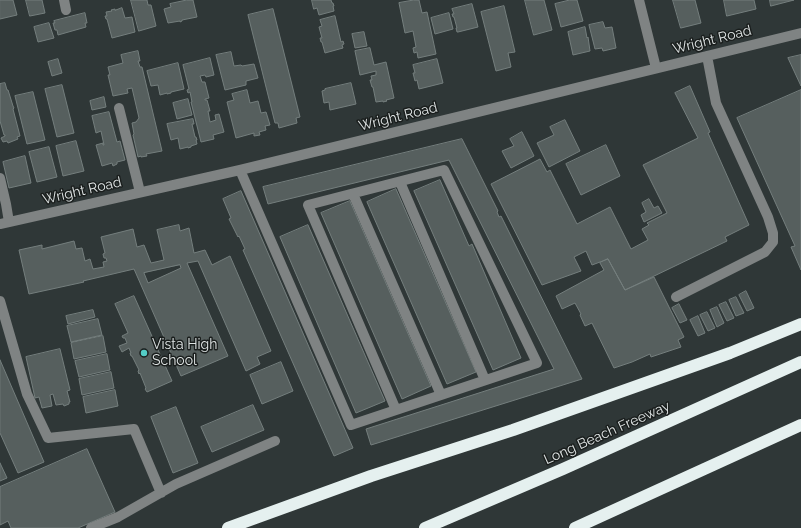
<!DOCTYPE html>
<html>
<head>
<meta charset="utf-8">
<style>
	body { margin:0 }
	canvas { display:block; background:#2f3737 }
</style>
</head>
<body>
<canvas width="801" height="528"></canvas>
<script>
const g = document.querySelector('canvas').getContext('2d');
g.lineJoin = 'round';
function fill(path, color) {
  g.fillStyle = color;
  g.fill(path, 'evenodd');
}
function stroke(path, color, width, dash) {
  g.strokeStyle = color;
  g.lineWidth = width;
  g.lineCap = dash ? 'butt' : 'round';
  g.setLineDash(dash || []);
  g.stroke(path);
}
function write(font, color, halo, rows, align = 'center') {
  g.font = font + ' Raleway,sans-serif';
  g.lineWidth = 3;
  g.setLineDash([]);
  g.textBaseline = 'middle';
  g.strokeStyle = halo;
  g.fillStyle = color;
  for (const [text, x, y, turn = 0] of rows) {
    g.save();
    g.translate(x, y);
    g.rotate((+turn || 0) * Math.PI / 180);
    g.textAlign = isNaN(turn) ? turn : align;
    if (halo) g.strokeText(text, 0, 0);
    g.fillText(text, 0, 0);
    g.restore();
  }
}
const building = new Path2D(`
	M0,0H13L17,15L0,19Z
	M26,0H42L45,13L30,16Z
	M131,0H147L148,5H151L156,26L139,31Z
	M187,0H193L197,17L182,20V21L180,22V21L168,23L164,9L171,7L170,4Z
	M312,0H331L332,3H333L334,6H333L334,11L319,15L317,8L314,9Z
	M414,0H419L422,13L427,12L436,54L418,58L417,52L414,53L413,48L416,47L413,31L405,33L399,3Z
	M525,0H544L552,30L534,35Z
	M570,0H577L583,21L561,27L555,4Z
	M673,0H695L701,23L681,28Z
	M724,0H754L756,9L727,16Z
	M770,0H794L771,6Z
	M472,4L478,27L458,32H457L456,28H457L454,17H453L452,14H454L452,9Z
	M504,6L515,52L508,53L511,67L496,71L481,12Z
	M122,8L125,18L132,17L135,32L112,38L107,19H106L105,16H107L106,12L112,11L111,10L115,9V10Z
	M273,9L300,117L296,118L297,123L279,128L278,123H275L248,15Z
	M85,13L87,23H85L86,27L58,35L57,30H55L53,23H55L54,21Z
	M449,13L453,29L435,34L431,18Z
	M335,16L341,42L343,41L344,44L342,45L343,48L325,53L322,42H321L320,38H322L319,27L322,26L320,20Z
	M603,22L605,28L612,27L616,48L603,51L602,48L595,49L589,25Z
	M49,23L54,38L38,42L34,27Z
	M585,27L587,38L588,37L590,51L573,55L568,32Z
	M364,32L367,46L355,48L352,34Z
	M370,48L374,65L386,62L394,98L386,100L387,101L383,102V101L376,102L373,87H372L370,80H372L371,76L376,75V71L360,75L355,51Z
	M138,51L140,61H138L140,67H142L162,151L146,154L147,156L141,157V156L138,157L133,135L134,134L132,123L136,122L139,118L132,88L127,89L128,93L113,96L108,75H110L108,67L123,63L121,55Z
	M231,52L234,66L241,65L242,66L254,64L258,78L246,81V85L225,90L216,55Z
	M801,55V86L788,58Z
	M210,58L214,75L206,77L205,75L200,76L202,82H205L209,98L205,99V100H207L210,111H208L210,122L216,120L215,115L219,114L224,132L213,135L214,139L201,142L191,102H192L190,92L188,93L187,90L189,89L183,65Z
	M58,59L62,73L52,76L48,62Z
	M437,59L443,83L419,89L417,80L415,81L413,73H415L413,65Z
	M178,63L184,89L171,92V93L167,94V93L160,95L158,85L151,86L147,71Z
	M5,83L7,90H8L13,106L14,108L13,109L20,136L17,137L18,139L8,143L7,141L3,142L1,138L5,136V135H4L0,121V84Z
	M351,83L356,104L330,110L329,102L324,103L322,91L325,90V89Z
	M62,85L74,133L57,137L45,89Z
	M690,86L710,132L708,133L749,225L725,237L727,241L625,290L608,259L592,265L586,251L574,257L581,271L542,285L491,184L540,159L547,172L550,170L577,224L610,207L631,249L648,240L642,229L649,225L647,223L667,213L643,165L698,138L675,93Z
	M247,90L250,103L258,101L261,113L266,112L270,125L265,126L266,130L259,132L260,135L254,136V133L236,138L227,102L234,100L232,94Z
	M801,90V270L791,247L795,246L737,118Z
	M33,92L45,140L27,144L15,96Z
	M104,97L106,107L92,110L90,101Z
	M188,99L192,115L177,119L173,103Z
	M109,112L117,142L120,141L125,160L117,162V164L113,166L112,163L102,166L96,145L103,143V145H104L101,131L96,133L92,116Z
	M193,119L194,124H192L195,137H196L197,140H196L197,144L191,146V147L188,148V147L180,149L178,138L171,140L167,124Z
	M565,120L580,151L549,167L537,143L554,135L550,127Z
	M522,132L534,156L511,168L502,151L514,146L510,139Z
	M462,139L498,211L497,212L499,217L501,216L582,379L371,445L366,429L554,369L449,160L268,204L263,187Z
	M76,141L84,171L63,176L56,146Z
	M606,145L620,176L581,195L566,164Z
	M49,147L57,177L37,182L29,152Z
	M25,156L31,183L9,188L3,162Z
	M440,180L469,246L472,244L521,358L493,370L414,191Z
	M396,189L476,372L447,384L367,202Z
	M241,191L353,448L334,456L243,250L245,249L239,236L238,237L229,219L231,218L223,199Z
	M649,199L654,208L658,206L662,213L644,222L641,215L646,212L642,203Z
	M350,201L431,386L402,399L321,213Z
	M179,225L180,231L189,228L194,253L205,250L212,265L230,256L271,351L257,357L260,364L246,371L198,261L187,263L228,356L181,376L134,269L83,281L84,282L29,294L19,250L42,245V249L74,241L76,249L82,248L85,261L90,259L93,269L104,267L103,262L107,261L106,258H104L103,254L105,253L101,237L133,229L137,247L144,245L151,263L164,260L157,230ZM180,265L181,268L148,283L144,273Z
	M308,225L385,401L356,413L280,237Z
	M608,259L625,290L654,277L684,337L678,340L681,347L651,357L650,354L632,362L614,368L592,323L585,326L580,315L581,314L575,303L562,309L556,296L604,270L600,263Z
	M746,291L754,308L747,311L739,295Z
	M134,296L172,381L147,392L145,389L146,388L140,373L139,374L138,371L139,370L132,356H131L130,353H131L129,348L122,352L119,346L127,343L125,338H123L122,336L128,333L115,304Z
	M736,297L744,313L736,316L729,300Z
	M726,302L734,318L727,321L719,305Z
	M679,304L687,320L680,323L672,308Z
	M717,307L724,323L717,327L710,310Z
	M93,310L95,317L68,324L66,316Z
	M707,312L715,328L708,331L700,315Z
	M698,316L705,333L698,336L690,320Z
	M98,319L102,335L71,342L67,326Z
	M103,336L106,352L74,359L71,343Z
	M60,349L70,390L67,391L70,402H69V404L64,406L63,404L56,405L53,394L50,395L52,406L42,408L39,397L35,398L26,357Z
	M107,354L110,370L79,377L75,361Z
	M0,360L44,462L18,473L0,433Z
	M281,362L293,391L262,404L250,375Z
	M111,372L114,388L82,395L79,379Z
	M115,390L118,406L86,413L83,397Z
	M253,405L264,430L212,452L201,427Z
	M176,407L198,463L173,473L151,417Z
	M87,449L115,512L78,528H11L8,521L0,525V487Z
	M0,463L7,478L0,481Z`);
const minor = new Path2D(`
	M64,0L66,10
	M639,0L656,68
	M119,108L140,192
	M240,170L351,425L537,363L444,170L308,205L396,410
	M0,178L6,204L9,222
	M400,182L485,380
	M353,194L441,395
	M0,224L240,170L801,33
	M676,297L765,252L773,242V233L768,217L716,103L707,56
	M0,301L27,394L48,438L134,429L161,493
	M91,528L118,517L176,484L275,441`);
const highway = new Path2D(`
	M228,528L371,476L513,430L730,353L801,324
	M425,528L563,469L801,362
	M575,528L801,425`);
const markers = [
	[144,353,4,"#54cdc7"]
];
const streetNames = [
	["Wright Road",712,40,-14],
	["Wright Road",398,117,-14],
	["Wright Road",82,191,-13],
	["Long Beach Freeway",607,433,-24]
];
const poiNames = [
	["Vista High",152,345],
	["School",152,361]
];
fill(building, '#565f5e');
stroke(building, '#747e7d', 1);
stroke(minor, '#7f8383', 10);
stroke(highway, '#e5f0ef', 12);
for (const [x, y, r, color] of markers) {
  const dot = new Path2D();
  dot.arc(x, y, r, 0, 2 * Math.PI);
  g.fillStyle = color;
  g.fill(dot);
  stroke(dot, '#1a1e1d', 1.5);
}
write('14px', '#dfe4e4', '#1a1e1d', streetNames);
write('14px', '#dfe4e4', '#1a1e1d', poiNames, 'left');
</script>
</body>
</html>
